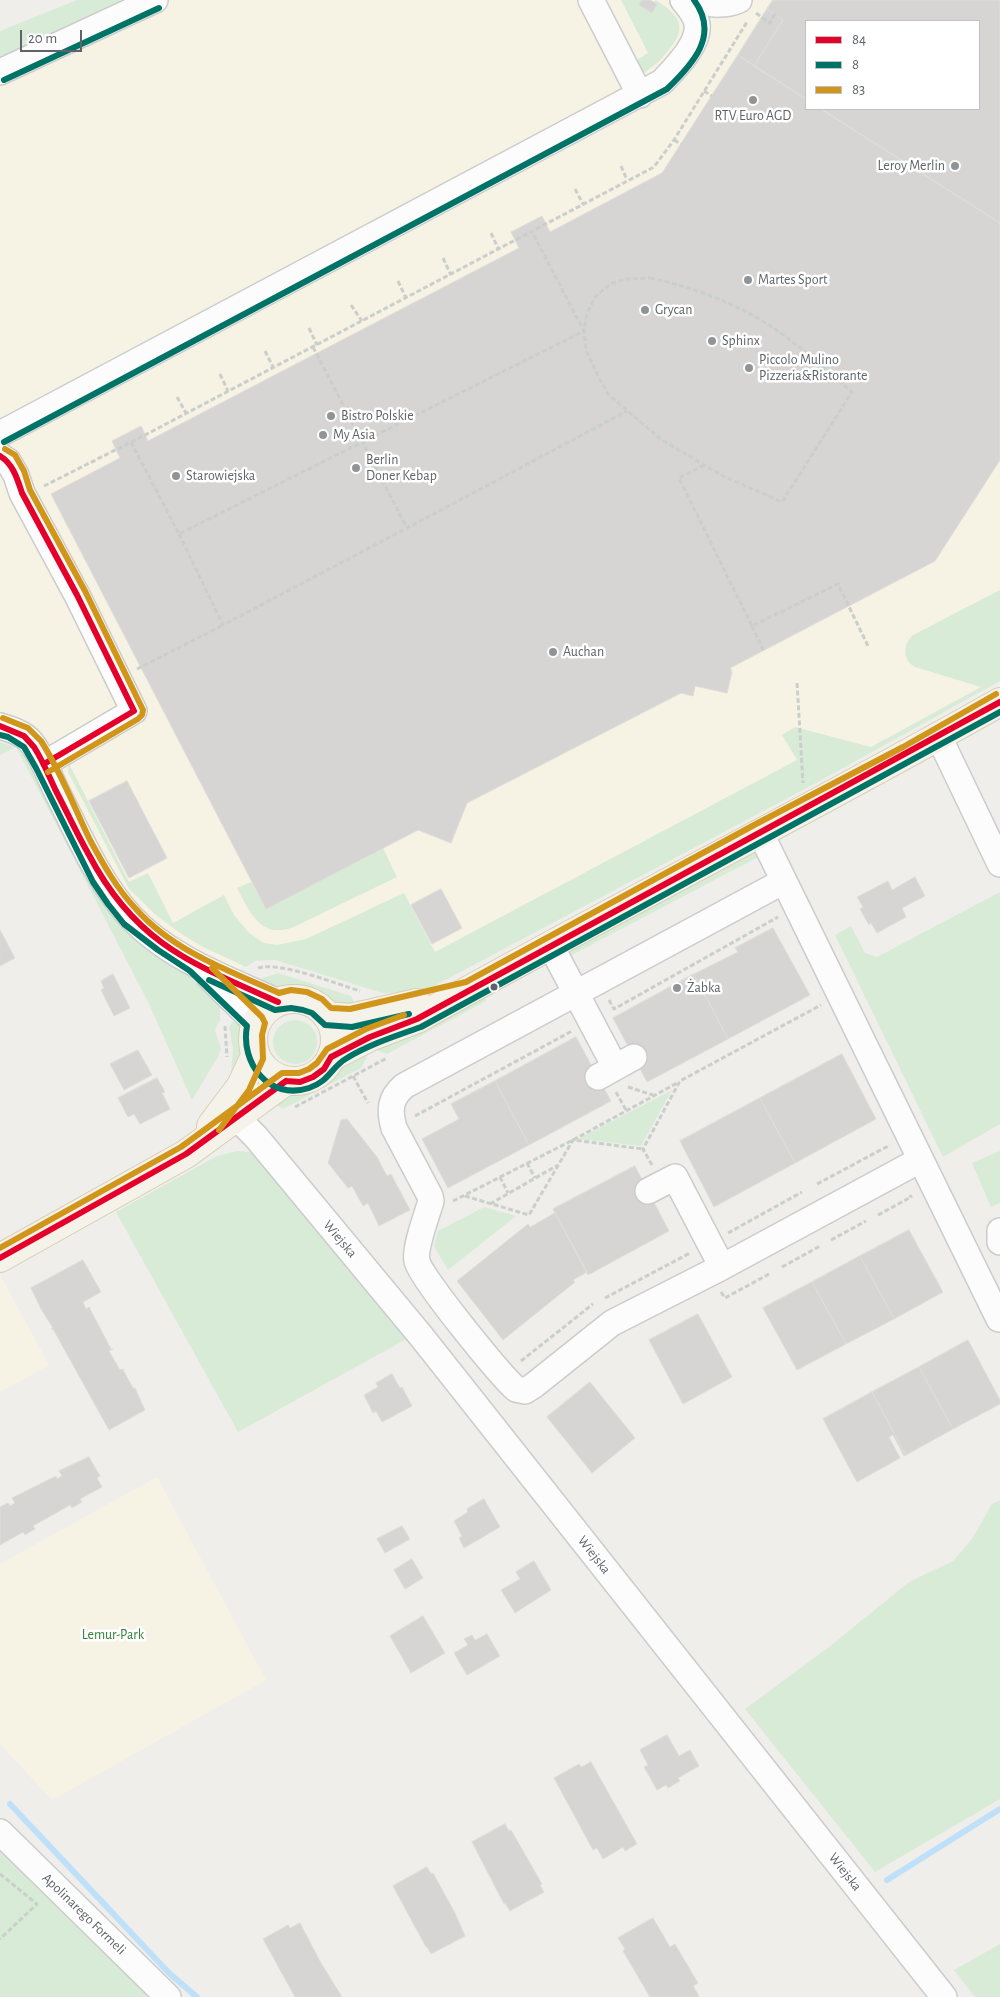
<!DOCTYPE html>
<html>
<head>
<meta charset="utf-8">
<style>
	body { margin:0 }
	#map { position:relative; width:1000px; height:1997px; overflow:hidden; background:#efeeea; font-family:"Alegreya Sans",sans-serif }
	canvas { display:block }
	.legend { position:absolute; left:805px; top:20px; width:175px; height:90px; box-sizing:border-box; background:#fff; border:1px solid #bfc1c3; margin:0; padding:6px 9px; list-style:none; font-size:15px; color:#5f6368 }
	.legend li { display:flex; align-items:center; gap:10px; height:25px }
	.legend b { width:25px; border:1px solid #bfc1c3 }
	.scale { position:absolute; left:20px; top:30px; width:62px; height:22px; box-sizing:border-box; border:2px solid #5f6368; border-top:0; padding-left:6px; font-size:15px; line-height:18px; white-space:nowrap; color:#5f6368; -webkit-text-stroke:4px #fff; paint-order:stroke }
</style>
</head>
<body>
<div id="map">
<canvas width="1000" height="1997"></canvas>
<ul class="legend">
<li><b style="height:6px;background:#e4002b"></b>84</li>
<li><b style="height:6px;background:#007367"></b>8</li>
<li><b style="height:6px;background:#d1951a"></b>83</li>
</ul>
<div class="scale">20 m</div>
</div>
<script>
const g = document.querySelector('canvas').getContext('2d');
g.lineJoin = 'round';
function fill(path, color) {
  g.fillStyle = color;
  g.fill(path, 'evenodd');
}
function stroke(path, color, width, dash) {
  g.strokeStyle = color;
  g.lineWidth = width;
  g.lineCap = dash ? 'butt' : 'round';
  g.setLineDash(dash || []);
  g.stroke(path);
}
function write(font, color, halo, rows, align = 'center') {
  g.font = font + ' "Alegreya Sans",sans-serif';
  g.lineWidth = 5;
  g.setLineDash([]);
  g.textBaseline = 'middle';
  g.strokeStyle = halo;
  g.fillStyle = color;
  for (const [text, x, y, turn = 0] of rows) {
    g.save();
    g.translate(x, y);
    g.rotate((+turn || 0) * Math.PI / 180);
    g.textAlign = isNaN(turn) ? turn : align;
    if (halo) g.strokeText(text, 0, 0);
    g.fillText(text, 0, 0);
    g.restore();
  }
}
const commercial = new Path2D(`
	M92,0H1000V677L958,701L816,776L797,760L435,952L404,894L283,950L244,963L214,1008L149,1004L16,747L0,743V42ZM806,21H979V109H806Z
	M0,1275L49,1365L0,1392Z
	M157,1477L266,1680L52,1800L0,1744V1564Z`);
const green = new Path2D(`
	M77,0H120V6L0,62V31Z
	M621,0H642L639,5L654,2L656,0C676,13 689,25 671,47C661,60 656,65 642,74L635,61L648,53Z
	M1000,590V681L816,783L434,986L413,992L383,993L275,960L255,961L246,967L201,946L180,933L157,916L129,889L68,772L69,764L129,882L148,873L173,923L224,895L234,915L249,933L264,943L277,945L306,939L404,893L435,952L797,760L782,735L795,727L871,747L981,687L915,667C902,660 903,644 913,635Z
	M0,742L16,747L24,757L98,893L161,955L226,999L220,1009V1020L215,1030L221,1049L218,1057L192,1100L149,1004L16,747L0,755Z
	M383,848L397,877L298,925C293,927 287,930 282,930C258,934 246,905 237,888L251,882L266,909Z
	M752,851L760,856L570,956V951L573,945Z
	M1000,892V1124L943,1157L835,935L851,926L865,953L877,957Z
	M278,973L351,996L358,1010L332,1006L305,993H284L259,982L263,978Z
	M482,993L486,1001L387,1054L378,1051L377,1043Z
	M239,1013L248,1028L246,1047L239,1077L231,1072L233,1049L229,1027Z
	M273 1042a22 22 0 1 1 44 0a22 22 0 1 1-44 0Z
	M366,1048L368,1055L361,1068L285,1108L283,1109L270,1100L290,1091L313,1087L323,1082L337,1066Z
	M672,1090L641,1146L578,1139Z
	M237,1151L250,1152L271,1166L412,1336L238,1432L116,1212L217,1156Z
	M1000,1151V1203L991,1207L972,1163Z
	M484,1207L516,1216L448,1270L434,1246L438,1231Z
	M1000,1500V1799L875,1872L745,1709L829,1647L909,1582L953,1561L972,1539L992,1504Z
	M0,1848L152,1997H0Z
	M1000,1944V1997H975L954,1970Z`);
const stream = new Path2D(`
	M10,1804L169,1973L197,1997
	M887,1880L1000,1809`);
const building = new Path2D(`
	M642,0H650L657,4L652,13L639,5Z
	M773,0H1000V223L821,109H979V21H806V99L754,66L783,20L767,9Z
	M767,9L783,20L754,66L738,55Z
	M738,55L806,99V109H821L1000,223V460L935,561L730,668L732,672L727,693L695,686L693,696L681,693L467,803L451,843L418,830L266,909L51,494L120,458L112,441L141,426L148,441L519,248L511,232L542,216L550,232L662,173Z
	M127,781L167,858L129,878L89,801Z
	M915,877L925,896L902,908L906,917L877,933L871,923L869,925L860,909L863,907L857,897L888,881L892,890Z
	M441,889L462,928L432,944L411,905Z
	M773,928L810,995L728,1039L694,974L738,952L735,948Z
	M0,930L15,958L0,966Z
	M113,974L130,1008L114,1016L101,990L104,988L101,981Z
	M694,974L728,1039L647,1082L613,1018Z
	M576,1037L611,1101L529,1145L495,1081Z
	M138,1050L152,1075L124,1090L110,1064Z
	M842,1054L876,1119L795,1163L760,1098Z
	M157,1078L165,1092L162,1093L170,1109L140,1124L134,1114L128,1117L118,1098Z
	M495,1081L529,1145L448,1188L422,1139L459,1119L451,1104Z
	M760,1098L795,1163L714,1207L680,1141Z
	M347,1119L377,1157L387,1176L391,1174L410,1210L379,1226L368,1203L363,1206L352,1186L348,1188L328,1163L341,1120Z
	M635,1166L669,1231L588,1275L553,1209Z
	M555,1213L587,1272L573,1280L575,1282L503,1340L457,1281L528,1224L530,1227Z
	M909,1230L943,1292L894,1319L860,1256Z
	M860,1256L894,1319L846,1344L812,1282Z
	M83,1260L101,1292L83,1302L86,1309L90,1307V1309L111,1349H113L109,1351L120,1370L124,1369L123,1370L133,1388H135L145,1410L109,1430L53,1329H51L53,1328L41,1309L31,1288Z
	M812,1282L846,1344L797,1370L763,1308Z
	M698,1314L732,1377L683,1404L649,1340Z
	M968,1340L1000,1400V1404L953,1429L919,1367Z
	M919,1367L953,1429L906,1455L872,1392Z
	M392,1374L400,1388L402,1387L412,1406L382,1422L376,1411L373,1413L364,1395L378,1387L376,1383Z
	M590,1382L635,1438L592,1473L547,1417Z
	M872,1392L906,1455L904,1456L893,1435L889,1437L900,1458L857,1482L823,1419Z
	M89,1457L100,1476L97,1478L102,1487L80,1499L82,1502L72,1508L70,1505L33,1526L35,1529L25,1535L23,1532L0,1545V1507L8,1503L10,1506L15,1503L12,1498L56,1476L57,1479L62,1476L59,1471Z
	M484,1499L500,1527L464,1548L459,1538L462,1536L454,1521L468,1512L467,1509Z
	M402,1526L410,1539L385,1553L377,1539Z
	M412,1559L423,1578L405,1589L394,1570Z
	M534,1561L551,1590L515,1613L501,1590L520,1579L516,1572Z
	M423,1616L445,1653L411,1673L390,1636Z
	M487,1634L500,1656L467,1675L454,1653L468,1645L464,1639L472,1635L475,1640Z
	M667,1735L679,1756L690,1750L699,1766L678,1778L680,1781L668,1788L666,1785L657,1790L644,1767L648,1765L640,1750Z
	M591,1762L637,1844L625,1851L623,1847L603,1859L597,1848L593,1850L554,1778L579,1764L581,1767Z
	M505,1824L509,1831L511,1830L542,1884L540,1885L544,1892L510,1911L505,1903L504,1904L472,1842Z
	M427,1867L431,1874L433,1873L455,1913L465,1936L431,1954L427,1947H426L393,1886Z
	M653,1918L670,1947L675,1944L698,1983L693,1986L699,1996L697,1997H650L623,1951L625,1949L618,1938Z
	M300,1923L321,1963L342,1997H295L263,1939L288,1925L290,1928Z`);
const path = new Path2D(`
	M756,13L770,23L775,14
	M704,91L712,96
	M674,140L681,144
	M621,166L627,180
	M575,189L583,204
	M491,233L499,250
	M443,258L451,275
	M650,278C701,289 749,308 790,340C811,356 831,375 852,392L782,502L723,476L662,440L609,395L598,376L586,350L584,331L587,313L596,296L610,284L626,279Z
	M398,281L406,298
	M351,305L362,321
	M309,328L317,345
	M313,347L407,528L627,411
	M265,351L273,367
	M220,374L228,391
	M177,397L186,413
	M131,442L179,534L584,331L532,232
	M704,465L679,478L752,626L838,584L868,646
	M44,486L145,435L654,167L674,140L747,22
	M179,534L223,625L407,528
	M752,626L763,650
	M137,669L223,625
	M797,683L803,783
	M258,968C279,961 337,984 360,991
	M609,1000L614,1009L778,917
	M225,1026L227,1057
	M353,1076L368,1103
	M628,1087L653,1095
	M616,1092L626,1110
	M295,1107L387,1058
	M415,1116L572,1031
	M527,1163L535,1178
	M652,1165L643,1149L680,1081L821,1005
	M500,1177L508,1193
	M817,1184L890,1145
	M465,1196L529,1215L573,1140L643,1149
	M453,1201L573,1140L679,1082
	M490,1204L558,1165
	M878,1215L911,1197L910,1195
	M728,1233L802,1192
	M831,1240L866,1221
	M782,1267L820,1246
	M721,1292L725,1298L769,1274
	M605,1298L690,1253
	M521,1361L593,1304
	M0,1874L37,1904L0,1939`);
const minor = new Path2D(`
	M591,0L640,95
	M699,0C710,6 728,5 739,0
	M0,72L155,0
	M0,434L662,82C675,68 700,44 697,24C696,16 688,6 683,0
	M0,456L8,461L16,475L22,493L77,595L134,711L44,764
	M0,726C10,729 23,733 30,741C42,755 49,776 57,792C79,835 98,881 130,916C168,958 228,979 278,1002
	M939,737L1000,864
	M760,832L999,1319
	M551,946L615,1067
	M210,978L256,1023
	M598,1077L634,1057
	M237,1118L256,1137L421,1336L944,1997
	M648,1191L675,1177L722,1267L920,1160
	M1000,1231V1242
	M722,1267L612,1323L533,1386L525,1391L516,1389C501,1376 419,1276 417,1261C414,1249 427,1215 431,1201L430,1196L394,1128C389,1110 390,1098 404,1086L784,881
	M0,1832L168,1997`);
const major = new Path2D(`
	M253 1040a41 41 0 1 1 82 0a41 41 0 1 1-82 0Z
	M327,1016L351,1018L417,1003
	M331,1057L370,1037L417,1019C610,910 808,811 1000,702
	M211,1126L241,1086L255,1056
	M0,1258L186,1154L286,1081`);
const bus1 = new Path2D(`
	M0,456C13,464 17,478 22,493L77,595L134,711L44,764
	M0,726L24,736L34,747C43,761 49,776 56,791C67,812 77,834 89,855C136,944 191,963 278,1002
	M286,1081L300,1082L313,1077L324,1069L331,1057L370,1037L417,1019L1000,702
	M0,1258L186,1154L286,1081`);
const bus2 = new Path2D(`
	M4,80L159,8
	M4,442L667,89C693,64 720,35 694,0
	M0,735L8,737L24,747L36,768L93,882L108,904L124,924L158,950L190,971L247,1026C240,1063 269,1101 309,1088C330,1081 331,1067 347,1058C370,1044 396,1036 421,1027L1000,712
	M209,980L275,1010L291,1008L303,1010L312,1013L325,1025L352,1027L409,1014`);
const bus3 = new Path2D(`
	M5,449L15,455L24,471L30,490L85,591L143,710L142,715L138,719L48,772
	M3,718L28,728L41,741C61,772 74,807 90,840C103,864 117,889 136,909C173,951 229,971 279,993L291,990L307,992L322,999L331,1008L350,1009L466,982L756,824L903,747L996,694
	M212,968L262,1017L265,1023L262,1035L263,1059L249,1090L219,1130
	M0,1248L181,1147L282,1073H299L309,1069L317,1063L327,1049L366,1029L404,1015`);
const markers = [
	[753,100,5,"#919496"],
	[955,166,5,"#919496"],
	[748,280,5,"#919496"],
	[645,310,5,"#919496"],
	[712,341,5,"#919496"],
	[749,368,5,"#919496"],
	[331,416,5,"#919496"],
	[323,435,5,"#919496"],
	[356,468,5,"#919496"],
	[176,476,5,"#919496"],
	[553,652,5,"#919496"],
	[494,987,4.5,"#5f6368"],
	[677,988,5,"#919496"]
];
const poiNames = [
	["RTV Euro AGD",753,116,"center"],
	["Leroy Merlin",945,166,"right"],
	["Martes Sport",758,280],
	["Grycan",655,310],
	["Sphinx",722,341],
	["Piccolo Mulino",759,360],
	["Pizzeria&Ristorante",759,376],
	["Bistro Polskie",341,416],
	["My Asia",333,435],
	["Berlin",366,460],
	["Doner Kebap",366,476],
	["Starowiejska",186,476],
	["Auchan",563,652],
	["Żabka",687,988]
];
const streetNames = [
	["Wiejska",340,1239,50],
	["Wiejska",594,1555,52],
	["Wiejska",845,1872,52],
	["Apolinarego Formeli",84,1914,44]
];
const parkNames = [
	["Lemur-Park",113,1635]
];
fill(commercial, '#f7f3e4');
fill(green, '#d8ebd6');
stroke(stream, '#bfe0f9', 6);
fill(building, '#d6d5d3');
stroke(building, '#deddd9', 1);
stroke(minor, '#cbcccc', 28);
stroke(major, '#d7ceb8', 30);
stroke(path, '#cacfcc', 3, [5, 2.5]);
stroke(minor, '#fdfcfc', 25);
stroke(major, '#f4f2e9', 28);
stroke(bus1, '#e4002b', 6);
stroke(bus2, '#007367', 6);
stroke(bus3, '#d1951a', 6);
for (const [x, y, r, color] of markers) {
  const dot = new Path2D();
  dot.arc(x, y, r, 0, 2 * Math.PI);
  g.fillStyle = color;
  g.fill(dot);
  stroke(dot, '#fff', 2);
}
write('14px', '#5f6368', '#fff', poiNames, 'left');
write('14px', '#5f6368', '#fff', streetNames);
write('14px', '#348238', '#fff', parkNames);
</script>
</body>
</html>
